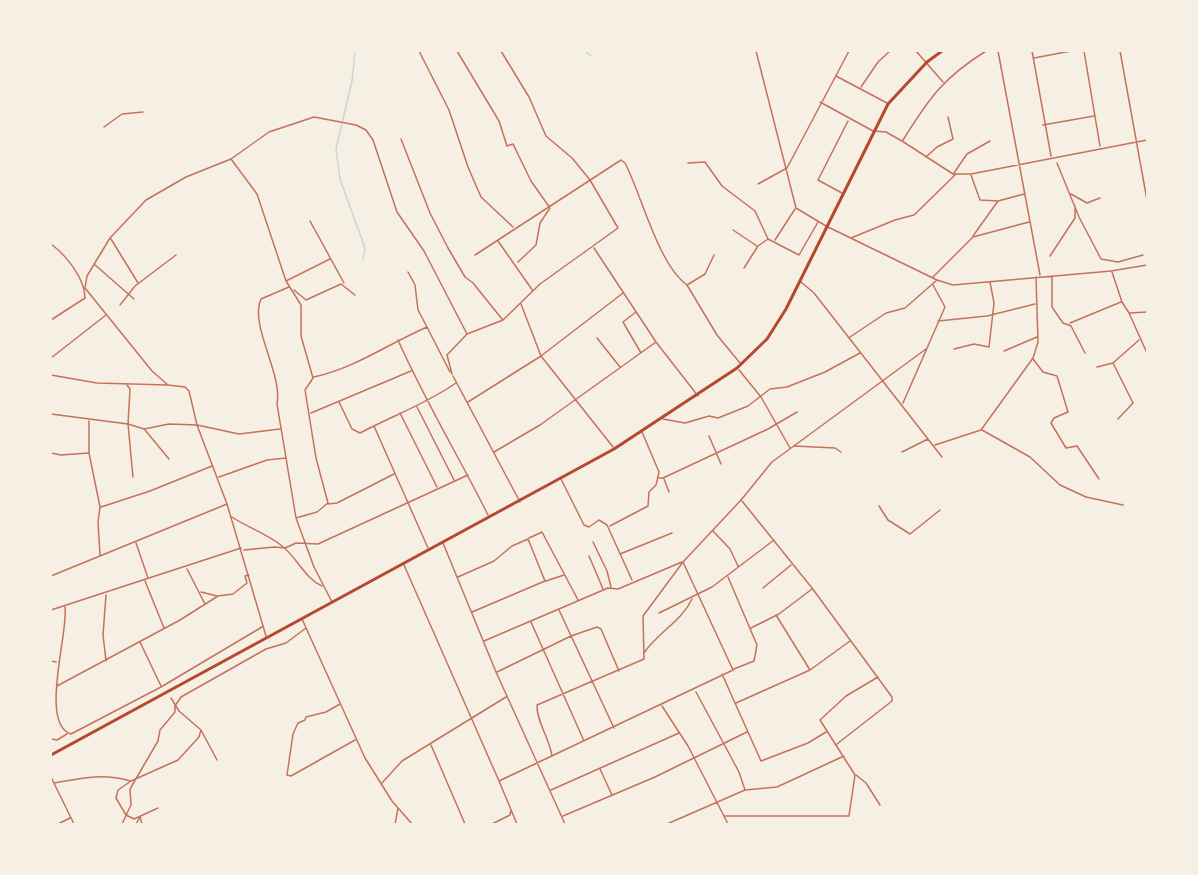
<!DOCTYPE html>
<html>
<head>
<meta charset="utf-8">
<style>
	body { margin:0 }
	#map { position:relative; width:1198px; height:875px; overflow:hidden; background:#f6efe4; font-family:"Playfair Display",serif }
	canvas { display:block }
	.frame { position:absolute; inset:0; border:52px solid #f6efe4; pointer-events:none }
</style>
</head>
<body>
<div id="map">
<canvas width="1198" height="875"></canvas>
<div class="frame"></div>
</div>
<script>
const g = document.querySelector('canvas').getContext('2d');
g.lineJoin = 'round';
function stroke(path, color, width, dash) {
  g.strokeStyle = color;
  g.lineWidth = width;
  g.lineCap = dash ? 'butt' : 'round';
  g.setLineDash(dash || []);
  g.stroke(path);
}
const stream = new Path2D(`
	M355,51L352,81L336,149L340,179L365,248L363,260
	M585,51L591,56`);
const minor = new Path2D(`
	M419,51L449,110L468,167L481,197L513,227
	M457,51L499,121L507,146L513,144L531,181L550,208L540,223L536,245L518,262
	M916,51L943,82
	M998,51L1040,275
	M1032,51L1051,156
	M1084,51L1100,146
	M1120,51L1147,200
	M1034,58L1071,51
	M836,76L887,103
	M861,87L878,62L890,51
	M820,102L873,131L886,132L902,141L953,174H971L1147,140
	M1043,125L1094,116
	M104,127L122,114L143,112
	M401,139L430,213L448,248L465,277L473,283L502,319
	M903,140C930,97 943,78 986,51
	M926,157L937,147L953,139L948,117
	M231,159L257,194L286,281L301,305V336L313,378L305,390L316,458L328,503L317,512L296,518
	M688,163L705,162L722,186L755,211L768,239
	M1057,163L1079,217L1101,259L1118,262L1143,255
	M954,173L967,154L990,141
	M971,175L980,200L998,201
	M758,184L787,168L849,51
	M842,193L818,180L848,121
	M1071,194L1087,203L1100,198
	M310,221L344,283
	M828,227L937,280L953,285L1111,271L1147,265
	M733,230L757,246
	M973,236L998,201L1024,194
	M851,238L895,220L914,215L955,175
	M111,239L138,283
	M775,240L795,209
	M498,241L533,291
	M51,244C67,256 85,279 85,298L51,320
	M594,248L656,342L698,396
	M475,255L621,160L625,163C642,196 658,264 687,285
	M714,255L705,274L687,285L717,335L740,363
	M1050,256L1075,218V206
	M94,264L134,299
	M744,268L758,246L768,239L799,255L818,222
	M1112,272L1122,302L1129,313L1147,353
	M1052,276V307L1063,323L1071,326L1085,353
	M932,278L973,237L1029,222
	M286,281L330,259
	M801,282L814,293L942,457
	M289,287L261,299C249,325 283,374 277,404L296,518L314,567L332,602
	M294,290L306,300L341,284L355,295
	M521,304L541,356L613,447
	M120,305L135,286L176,255
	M636,312L623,322L641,353
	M1130,313L1147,312
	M938,321L987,316L1035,304
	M1070,323L1121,302
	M427,327L450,372
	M850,337L886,313L905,308L937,280
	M597,338L620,367
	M398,340C424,399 459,457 488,515
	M954,349L974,344L989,347L994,303L990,282
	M1004,351L1037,337
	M51,358L106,315
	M1033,359L1043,372L1057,376L1068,412L1054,418L1051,423L1066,448L1077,446L1099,479
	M1113,363L1133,403L1118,419
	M1097,367L1113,363L1139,340
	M739,370L761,397L790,448
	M452,374L447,355L467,334L503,320L540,284L618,228L590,180L572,158L546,136L529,97L501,51
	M51,375L97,383L168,385
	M453,376L520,502
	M314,377C355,368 388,344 427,327L418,310L415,285L408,272
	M127,385L130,389L128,424L133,477
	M339,402L352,429L360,433C392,416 426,404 456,383
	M468,402L541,356L623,293
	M903,403L945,307L933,285
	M417,407L454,480
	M311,413L411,371
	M400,413L437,487
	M51,414L128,424L144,429L169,424L197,425L239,434L280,429
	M663,419L685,423L709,416L718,418L748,406L770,389L787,387L825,372L860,353
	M89,421V453L100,507L98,522L100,555
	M374,426L428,548
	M145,430L169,459
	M982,430L1030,457L1060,485L1086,497L1123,505
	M709,436L721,464
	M935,445L981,430L1033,358L1038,342L1036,277
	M494,452L540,425L656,342
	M902,452L928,439
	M51,453L61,455L89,453
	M219,477L267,460L286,458
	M659,478H663L768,429L797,412
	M561,479L584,525L589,527L599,520L607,525L632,580
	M664,479L669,492
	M742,501L812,588L892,697V701L837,744
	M328,504L337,503L394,474
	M879,506L888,520L910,534L940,510
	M101,507L150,491L212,466
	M232,517C248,528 266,533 282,546C297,557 304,578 322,586
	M610,526L648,506L649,492L656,485L659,472L642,432
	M713,531L730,549L738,566
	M529,538L542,532L578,600
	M593,542L607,571L611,587
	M136,543L148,578
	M443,543L496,672L565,824
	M244,550L274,547L285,548L296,543L318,544L468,475
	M620,554L672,533
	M589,556L603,589
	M404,565L499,781L733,670L683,562
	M187,569L205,604
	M51,576L227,504
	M458,577L494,561L512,546L528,539L545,581L472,612
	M728,577L757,645L754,661L734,669
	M145,581L164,628
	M546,581L564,575
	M763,588L791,565
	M201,592L217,596
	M65,607C69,631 39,724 71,734L161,687L262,627
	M51,610L241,548
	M559,610L614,728
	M659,613L712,587L774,540
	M776,615L810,670
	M302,619L365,758L392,801L412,824
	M531,622L584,741
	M751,628L779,614L812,589
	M266,636L227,504L197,425L189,391L185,387L168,385L152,371L85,288L87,276L110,238L146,200L186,177L231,159L269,132L314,117L356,125L366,130L373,140L397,212L424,251L467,334
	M484,641L608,588L618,589L682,562
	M140,642L161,686
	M644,653C658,632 682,621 692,599
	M51,661L56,662
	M106,661L103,635L106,595
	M497,672L571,636L597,627L601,629L619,671
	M722,674L761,761L808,743L826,732
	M57,686L180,620L218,596L233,594L247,583L245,576L249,575
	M696,692L739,772L745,790
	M171,698L179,711L201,730L217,760
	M736,703L810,670L850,641
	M340,704L326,712L306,717L305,720L298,723L293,734L287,775L291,776L355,740
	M662,706L688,746L728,824
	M51,739L57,740L67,734
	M431,745L465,824
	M552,756C550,739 536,721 537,705L644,659L643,616L683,562L741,500L772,462L926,349
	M600,769L612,795
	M856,775L866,783L880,805
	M51,777L74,824
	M499,781L517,824
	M54,783C82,778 103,773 130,781
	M381,784L402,761L506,697
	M551,790L679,733
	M158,808L134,819L126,815L116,798L118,790L131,781L178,760L199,737L201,730
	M563,816L655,777L747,732
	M724,816H849L855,775L820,720L846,696L878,677
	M58,824L70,818
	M122,824L131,805L130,789L158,741L160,730L175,712V706L181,697L266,649L286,643L306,628
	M136,824L140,817L142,824
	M395,824L398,808
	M492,824L510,815L511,810
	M667,824L745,790L777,787L844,756`);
const tertiary = new Path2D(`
	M756,51L796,208L826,226
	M794,446L835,448L841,452`);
const trunk = new Path2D(`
	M51,755L614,449L737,368L767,339L786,309L888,104L927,62L942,51`);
stroke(stream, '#c9d6d2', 1.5);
stroke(minor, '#c5725c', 1.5);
stroke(tertiary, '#c5725c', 1.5);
stroke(trunk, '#b5482f', 3);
</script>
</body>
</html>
